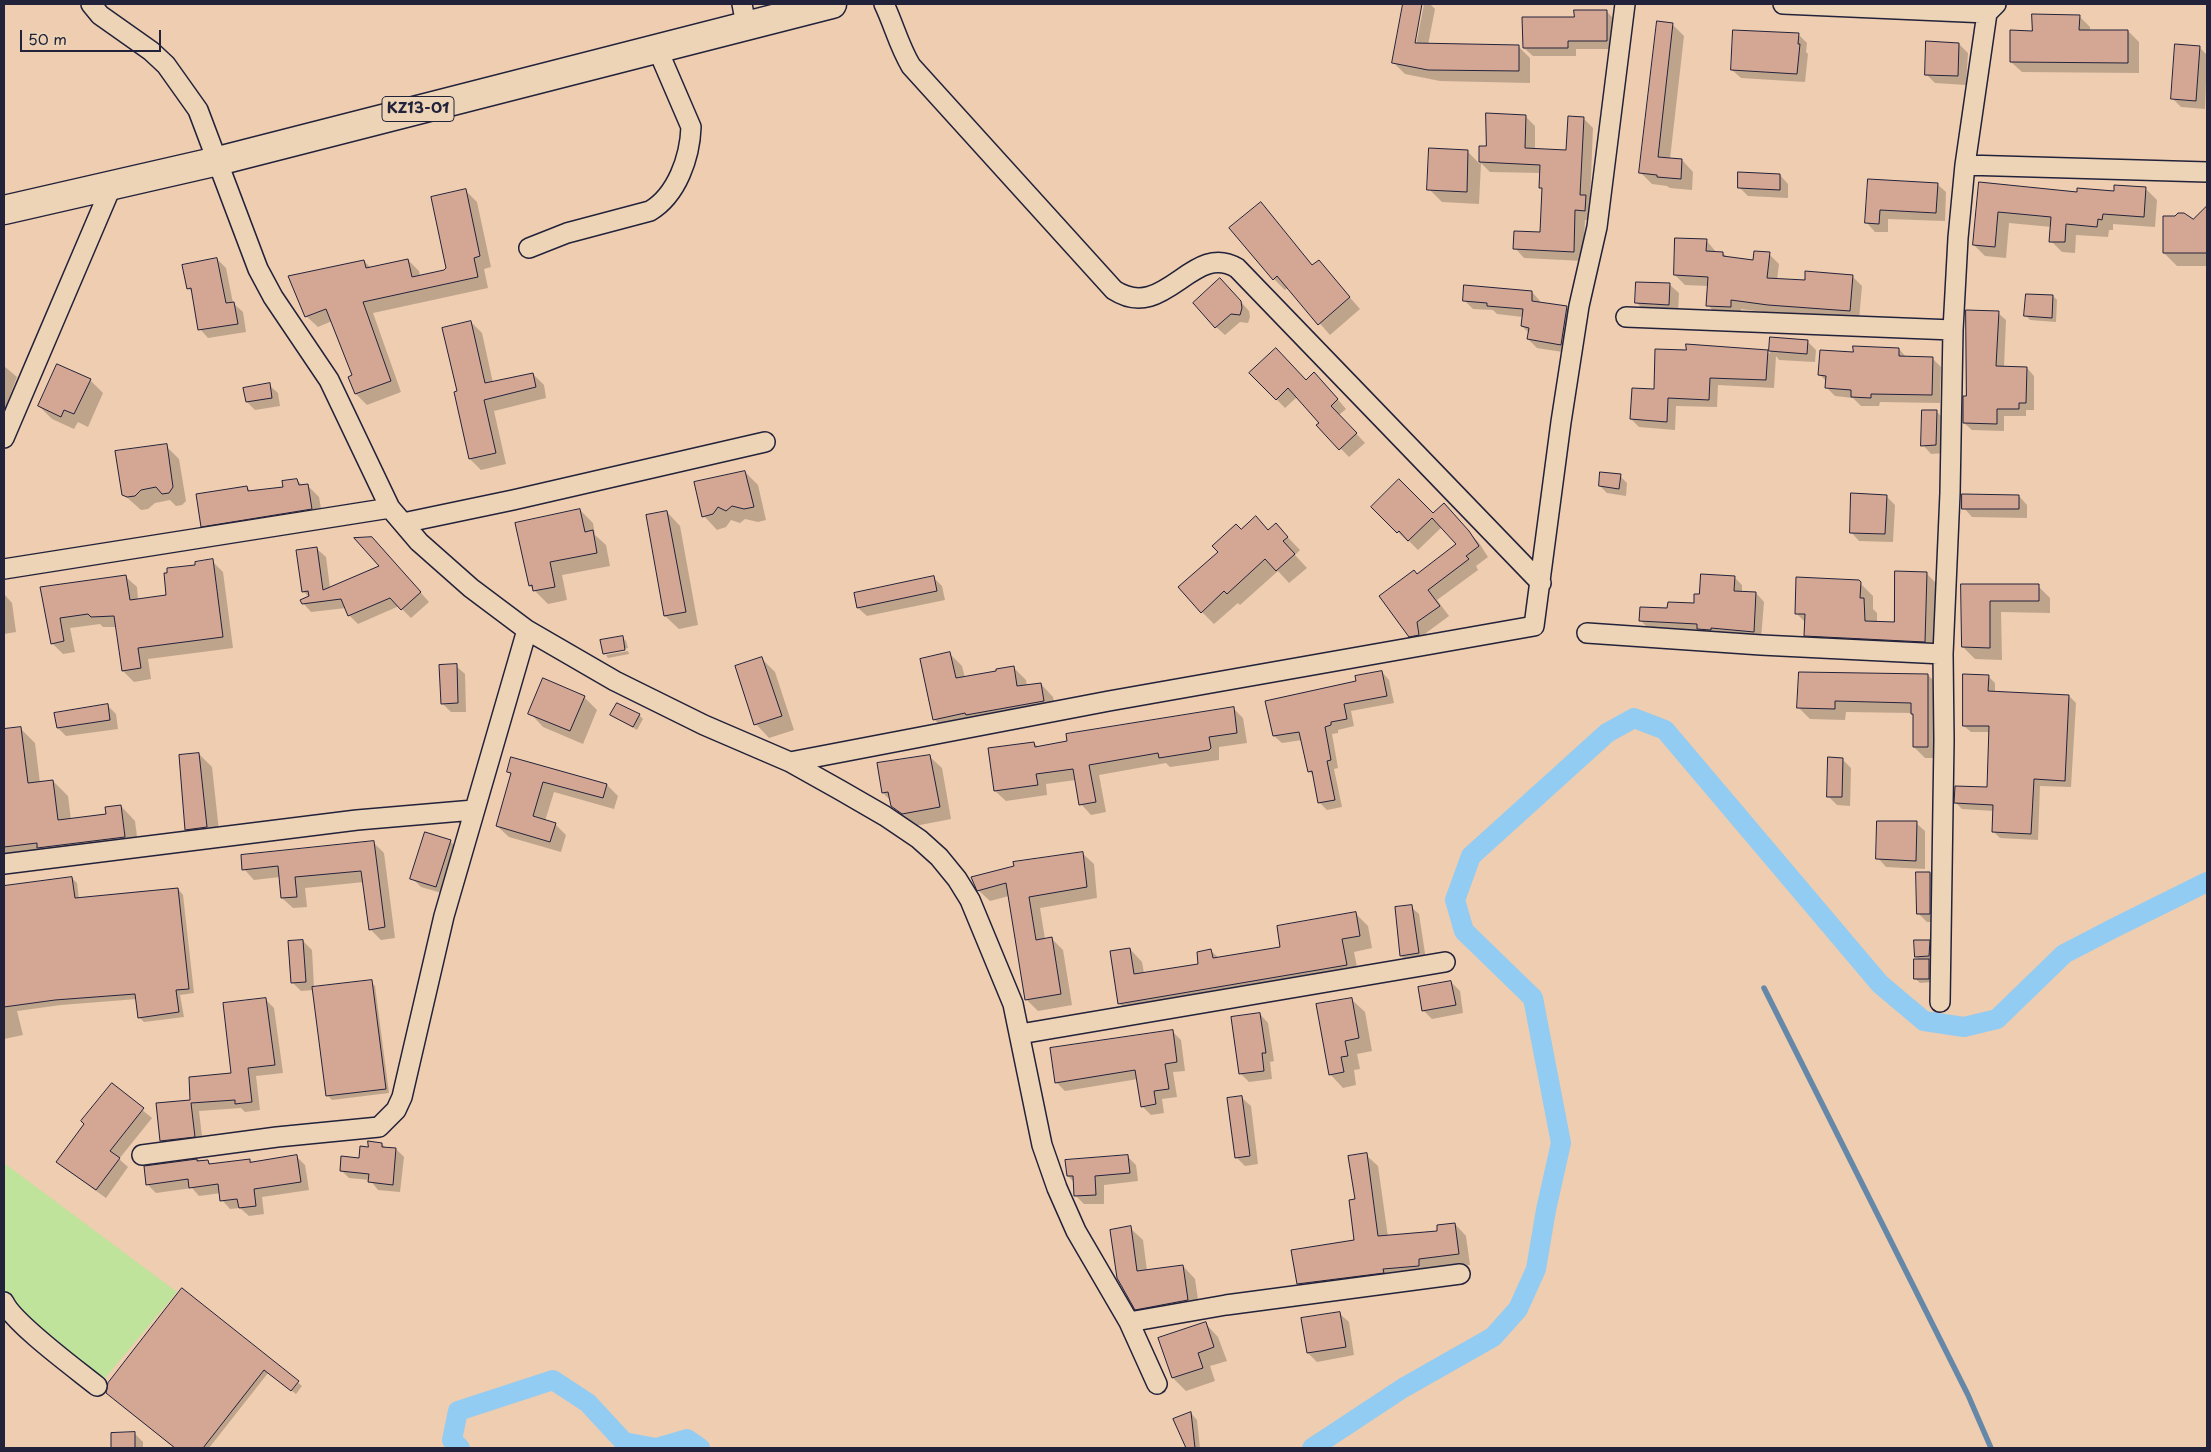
<!DOCTYPE html>
<html>
<head>
<meta charset="utf-8">
<style>
	body { margin:0 }
	#map { position:relative; width:2211px; height:1452px; overflow:hidden; background:#efcdb0; font-family:"Playpen Sans",sans-serif }
	canvas { display:block }
	.frame { position:absolute; inset:0; border:5px solid #22223b; pointer-events:none }
	.scale { position:absolute; left:20px; top:30px; width:141px; height:22px; box-sizing:border-box; border:2px solid #22223b; border-top:0; padding-left:6px; font-size:15px; line-height:18px; white-space:nowrap; color:#22223b; -webkit-text-stroke:4px #eed4b6; paint-order:stroke }
</style>
</head>
<body>
<div id="map">
<canvas width="2211" height="1452"></canvas>
<div class="frame"></div>
<div class="scale">50 m</div>
</div>
<script>
const g = document.querySelector('canvas').getContext('2d');
g.lineJoin = 'round';
function fill(path, color) {
  g.fillStyle = color;
  g.fill(path, 'evenodd');
}
function stroke(path, color, width, dash) {
  g.strokeStyle = color;
  g.lineWidth = width;
  g.lineCap = dash ? 'butt' : 'round';
  g.setLineDash(dash || []);
  g.stroke(path);
}
function write(font, color, halo, rows, align = 'center') {
  g.font = font + ' "Playpen Sans",sans-serif';
  g.lineWidth = 4;
  g.setLineDash([]);
  g.textBaseline = 'middle';
  g.strokeStyle = halo;
  g.fillStyle = color;
  for (const [text, x, y, turn = 0] of rows) {
    g.save();
    g.translate(x, y);
    g.rotate((+turn || 0) * Math.PI / 180);
    g.textAlign = isNaN(turn) ? turn : align;
    if (halo) g.strokeText(text, 0, 0);
    g.fillText(text, 0, 0);
    g.restore();
  }
}
const green = new Path2D(`
	M4,1163L177,1292L101,1383L4,1294Z`);
const shadow = new Path2D(`
	M1405,4H1430L1435,9L1428,45L1519,47L1530,58V83L1440,81L1405,74L1394,63ZM1421,4H1424L1415,50L1413,49Z
	M1607,12L1615,20V49H1576V56H1533L1524,48L1575,18Z
	M2079,16L2090,27V31H2128L2139,42V73L2022,72L2011,62Z
	M1672,24L1684,36L1670,159L1682,160L1693,172L1692,190L1670,188L1667,186L1652,184L1640,172Z
	M1798,34L1807,43L1806,52L1808,54L1805,82L1741,78L1732,70Z
	M1959,44L1968,53L1966,85L1935,83L1926,74Z
	M2200,48L2207,55L2205,109L2181,107L2172,98Z
	M1525,116L1535,126V149L1567,152L1583,118L1593,128L1590,201L1595,206L1594,220H1585L1583,261L1524,258L1515,248L1541,233L1543,190L1541,187V173L1490,172L1481,163L1479,204L1442,202L1429,189L1468,152L1480,164V147H1487Z
	M1780,175L1788,184V198L1748,196L1739,187Z
	M1869,180L1937,184L1946,192L1945,221L1888,219V232H1875L1867,223Z
	M1980,183L2078,193L2146,189L2157,200L2155,227L2113,224V230H2109L2108,237L2076,235L2075,253L2062,252L2051,241L2052,227L2009,223L2006,258L1985,256L1974,245Z
	M466,191L477,202L491,267L484,269L488,288L373,313L401,392L367,405L356,394L350,377L353,376L332,321L318,327L306,316L364,261L371,268L408,260L419,271L420,276L445,271Z
	M1261,204L1313,266L1318,261L1360,309L1330,335L1288,287L1285,290L1274,279Z
	M2205,213L2207,215V266H2177L2164,253L2193,221Z
	M1706,240L1716,252L1723,253L1728,258L1755,261L1769,254L1779,264L1777,280L1806,281L1852,276L1862,286L1859,320L1778,314L1741,309L1740,316L1717,315L1708,305V286L1685,285L1675,275Z
	M217,259L226,268L233,303L243,312L246,332L208,338L200,329L194,294L188,288Z
	M1670,285L1679,293L1678,313L1645,311L1636,302Z
	M1229,288L1249,311L1250,317L1248,323L1240,322L1225,335L1216,327Z
	M1532,292L1540,301V303L1566,307L1575,316L1569,353L1537,348L1528,339L1529,333L1522,326L1523,317L1497,314L1493,310L1473,309L1464,300Z
	M2053,296L2057,300L2056,322L2030,320L2026,316Z
	M1998,313L2006,320L2004,367L2027,368L2034,376V410H2026V416H2004V431L1972,430L1964,423L1967,397Z
	M471,322L482,333L493,383L533,374L544,385L546,398L494,411L506,464L481,470L470,459L459,392Z
	M1771,338L1807,341L1816,350L1815,362L1779,360L1776,356L1774,388L1718,385L1717,407L1676,406L1675,430L1639,427L1631,419L1656,390L1767,351L1770,354Z
	M1899,349L1907,358L1933,359L1941,367L1940,403L1880,402L1879,406H1861L1853,398L1835,396L1827,388V382L1820,375L1854,353Z
	M4,366L17,377L4,411Z
	M1251,373L1323,382L1346,409L1339,415L1365,443L1349,457L1318,425L1320,423L1297,397L1285,408Z
	M90,380L103,393L88,427L78,422L74,429L52,419L39,406Z
	M269,385L278,393L280,406L255,410L247,402Z
	M1937,412L1945,420L1944,453L1931,454L1923,445Z
	M166,446L179,459L186,501L182,505L176,506L170,500L155,503L148,509L141,510L123,494Z
	M745,472L758,485L766,520L758,522L745,519L740,523L731,520L726,527L717,530L704,516Z
	M1620,476L1627,483L1626,496L1607,493L1600,486Z
	M297,480L303,486L307,485L319,497L323,520L214,538L202,526L247,487L251,492L284,488Z
	M1886,496L1895,505L1893,542L1859,541L1851,532Z
	M2019,496L2027,505V518L1972,517L1964,508Z
	M1373,507L1433,515H1454L1479,543L1488,557L1476,566L1478,570L1437,600L1449,616L1426,633L1428,645L1420,646L1409,636L1417,575L1458,545L1442,527L1418,550L1409,541L1408,542Z
	M580,510L593,523L595,535L606,545L610,566L562,575L567,600L548,604L530,586Z
	M667,512L680,526L698,625L679,629L665,616Z
	M1256,518L1269,531L1276,525L1300,550L1295,555L1307,568L1289,583L1278,571L1240,605L1238,603L1214,624L1202,612L1220,552Z
	M381,547L429,602L411,618L399,606L358,624L349,615L346,608L311,612L303,603L309,597L303,591L317,549L326,557L330,588L381,567Z
	M212,561L223,572L233,648L148,659L151,679L134,682L123,671L117,627H103L100,624L70,628L75,652L63,654L52,643L41,588L126,577L137,587L138,600L168,596L197,566Z
	M1926,573L1939,586L1937,654L1818,648L1805,635L1806,623L1796,613L1858,581L1873,596V609L1877,613V623L1895,624Z
	M933,577L942,586L945,600L867,616L858,608L855,594Z
	M1734,577L1742,585V592L1756,593L1764,602L1761,639L1649,629L1641,621L1668,610L1695,604L1700,595Z
	M1962,585L2038,586L2050,598V613L2001,612L2002,660L1975,659L1963,647Z
	M4,594L12,603L16,632L4,634Z
	M622,637L626,641L628,648L605,653V655L604,654Z
	M628,651L629,654L608,658L606,655Z
	M950,654L962,666L965,678L998,672L1013,667L1026,680L1027,686L1041,684L1053,697L1056,713L947,732L934,719Z
	M762,659L775,672L794,730L769,738L756,724Z
	M456,666L465,674L466,712H451L442,703Z
	M1382,672L1389,680L1394,703L1351,711L1354,726L1338,730V733L1332,734L1338,768L1334,769L1342,807L1327,810L1320,803L1314,776L1309,771L1302,740L1282,743L1274,736L1358,682Z
	M1928,675L1939,686V758H1925L1914,747V716L1912,713L1846,712L1845,720L1810,719L1799,708Z
	M1988,676L1995,683V693L2069,696L2076,703L2071,787L2040,786L2038,840L2000,838L1993,831L1994,811L1962,809L1956,803L1988,788L1990,732H1971L1964,726Z
	M584,697L597,710L583,744L543,727L530,713Z
	M108,706L116,714L118,729L66,736L58,728Z
	M1233,708L1243,718L1247,743L1219,747V760L1170,767L1166,763L1099,775L1106,812L1091,815L1081,804L1076,780L1046,784L1047,795L1006,801L995,791L1034,743L1039,748Z
	M612,715H639L643,719L637,730Z
	M20,728L35,743L40,783L53,781L68,796L71,820L107,815L121,806L135,821L139,852L4,863V730Z
	M199,754L212,767L220,840L199,843L186,830Z
	M929,756L942,768L951,819L915,826L892,806L891,801L883,793Z
	M1842,759L1851,768L1850,806L1837,805L1829,797Z
	M508,771L607,785L618,796L614,809L554,792L545,821L555,824L566,835L561,852L509,837L497,826L512,775Z
	M1916,823L1925,831V869L1886,867L1878,858Z
	M450,841L459,850L445,894L421,887L412,878Z
	M373,842L384,853L395,938L381,940L370,929L364,882L305,888L307,907L293,908L282,898L280,877L254,880L244,869Z
	M1082,853L1094,864L1097,898L1040,908L1045,939L1051,938L1063,950L1072,1005L1038,1011L1026,999L1009,896L990,901L978,890Z
	M1930,873L1939,882L1938,922H1927L1918,913Z
	M72,878L77,883L79,899L178,889L183,895L194,993L180,995L184,1017L144,1022L139,1017L137,999L61,1005L17,1011L23,1035L4,1039V886Z
	M1411,907L1419,914L1426,960L1409,963L1401,956Z
	M1355,913L1368,926L1372,948L1354,952L1359,977L1132,1016L1119,1003L1130,949L1142,962L1144,973L1200,965L1211,951L1219,958L1282,948Z
	M303,941L312,950L314,988L371,982L375,986L389,1093L332,1100L328,1096L314,990L301,991L292,982Z
	M1929,941L1933,945V960H1929L1932,964L1933,982L1920,983L1916,979L1920,960L1916,957Z
	M1451,982L1460,991L1463,1013L1432,1019L1423,1010Z
	M265,999L274,1008L283,1073L256,1076L260,1110L245,1112L241,1108L199,1111L203,1145L169,1149L161,1141L192,1102L233,1074Z
	M1351,999L1365,1012L1372,1051L1357,1054L1360,1069L1354,1070L1356,1085L1343,1088L1330,1074Z
	M1260,1014L1268,1023L1274,1061L1270,1062L1272,1079L1249,1082L1240,1073Z
	M1172,1031L1181,1040L1185,1071L1173,1072L1177,1097L1162,1099L1164,1113L1151,1115L1142,1106L1138,1079L1065,1091L1057,1083Z
	M112,1085L152,1118L119,1159L128,1167L106,1198L67,1170L58,1162Z
	M1242,1098L1251,1106L1258,1164L1245,1166L1236,1157Z
	M382,1144L386,1148L396,1149L404,1157L400,1192L378,1190L370,1180L349,1178L341,1170Z
	M1366,1155L1378,1166L1388,1237L1439,1232L1455,1224L1466,1236L1470,1265L1429,1270L1309,1295L1298,1284L1355,1241L1356,1200Z
	M296,1156L305,1165L309,1190L262,1197L264,1214L249,1216L240,1208L230,1209L222,1200L221,1193L199,1196L192,1188L156,1193L147,1184L197,1160L208,1161L211,1165L249,1160L252,1163Z
	M1127,1156L1136,1165L1138,1181L1104,1185V1204H1084L1075,1195V1183L1068,1176Z
	M1130,1228L1143,1240L1147,1271L1183,1266L1195,1279L1200,1313L1148,1321L1136,1309Z
	M182,1290L302,1386L296,1394L268,1373L209,1448H175L114,1400Z
	M1340,1314L1349,1322L1354,1355L1317,1362L1308,1353L1303,1320Z
	M1205,1323L1218,1337L1227,1361L1210,1366L1215,1381L1186,1391L1173,1378L1160,1339Z
	M1191,1413L1197,1420L1200,1448H1187L1175,1420Z
	M112,1434H135L143,1442V1448H113Z`);
const stream = new Path2D(`
	M1764,988L1968,1395L1991,1448`);
const canal = new Path2D(`
	M460,1448L452,1440L458,1411L553,1380L588,1403L624,1442L656,1448L687,1439L700,1448
	M1312,1448L1403,1388L1493,1337L1518,1309L1536,1269L1546,1210L1561,1143L1533,998L1464,931L1455,900L1471,856L1607,733L1634,718L1665,730L1880,984L1924,1021L1964,1027L1997,1019L2064,954L2114,928L2207,882`);
const building = new Path2D(`
	M1403,4H1422L1415,43L1519,45V71L1428,70L1392,63Z
	M1574,10H1607V41H1568V48H1523L1522,17H1574Z
	M2032,14L2080,15L2079,30H2128V63L2010,62V30L2032,31Z
	M1657,21L1673,23L1658,157L1682,159L1681,179L1657,177V175L1639,173Z
	M1733,30L1799,33L1798,44H1800L1797,74L1731,70Z
	M1926,41L1959,43L1958,76L1925,75Z
	M2175,44L2200,46L2196,101L2171,99Z
	M1486,113L1526,115L1525,148L1566,150L1568,116L1584,117L1580,195H1586L1585,211L1575,210L1574,252L1513,249L1514,231L1540,232L1542,188H1539L1540,165L1479,162V146H1486Z
	M1429,148L1468,150L1467,192L1427,190Z
	M1738,172L1780,174V190L1738,188Z
	M1868,179L1938,183L1936,213L1880,210L1879,224L1865,223Z
	M1979,182L2077,192V188L2114,191V185L2146,187L2144,217L2103,214L2102,220L2098,219L2097,227L2066,224L2065,242H2049L2051,217L1998,212L1995,247L1973,245Z
	M466,189L480,256L474,258L478,277L363,302L391,381L355,394L348,377L352,375L326,309L305,317L288,276L364,260L366,268L408,259L412,277L444,270L446,268L431,197Z
	M1261,202L1312,265L1319,260L1350,297L1318,325L1277,276L1273,280L1229,228Z
	M2207,206V253H2163V216H2175L2178,213H2184L2193,219Z
	M1675,238L1707,239L1706,251L1723,252V256L1753,260L1754,251L1770,252L1767,278L1805,280V271L1853,275L1850,311L1768,305L1731,300V307L1706,306L1708,277L1674,275Z
	M217,258L226,303L234,302L238,324L198,330L191,288L187,289L182,265Z
	M1220,278L1241,301L1242,308L1240,315L1231,314L1215,328L1193,303Z
	M1636,282L1670,283L1669,305L1635,303Z
	M1464,285L1532,291V301L1567,306L1561,345L1527,339L1529,328L1521,326L1523,309L1487,306V303L1463,301Z
	M2026,294L2053,295L2052,318L2024,316Z
	M1966,310L1999,311L1996,366L2027,367L2026,403H2019V409H1997V424L1963,423V396H1966Z
	M471,321L485,383L533,373L536,387L484,400L496,453L469,459L454,392L457,391L442,328Z
	M1770,337L1808,340L1807,354L1769,351Z
	M1686,344L1768,350L1766,380L1710,378L1709,400L1668,398L1667,422L1630,419L1632,388L1654,389L1655,349L1686,350Z
	M1853,346L1899,348V356L1933,357L1932,395L1871,394V398L1851,397V390L1825,388L1826,376L1818,375L1820,350L1853,352Z
	M1276,348L1306,380L1314,372L1338,399L1331,406L1357,433L1339,450L1316,425L1319,423L1288,388L1276,400L1249,373Z
	M57,364L91,379L74,414L64,410L61,417L38,406Z
	M270,383L272,398L246,402L243,388Z
	M1922,410H1937L1936,445L1921,446Z
	M167,444L173,487L169,493L162,494L156,487L141,490L135,496L127,497L122,495L115,451Z
	M745,471L754,507L744,509L732,506L726,511L718,507L713,514L702,517L694,482Z
	M1600,472L1621,474L1619,489L1599,486Z
	M297,479L299,485L308,484L312,509L201,527L196,494L247,486L248,491L283,487L282,481Z
	M1399,479L1433,513L1444,503L1469,531L1479,546L1466,556L1469,559L1428,590L1440,606L1417,622L1419,635L1409,637L1379,596L1414,570L1417,574L1456,544L1432,518L1408,541L1399,531L1397,533L1371,507Z
	M1851,493L1887,495L1885,534L1850,533Z
	M1962,494L2019,495V509H1962Z
	M580,509L585,532L593,530L597,553L550,562L555,587L533,591L532,585L529,586L515,523Z
	M667,511L686,612L664,616L646,515Z
	M1256,516L1268,530L1276,523L1288,537L1283,541L1295,554L1276,571L1265,559L1227,594L1224,591L1201,613L1178,587L1218,552L1212,546L1236,524L1241,529Z
	M372,537L421,592L401,610L390,598L348,616L341,599L302,604L300,600L309,596L308,591L302,592L296,550L317,547L323,590L379,566L354,538Z
	M213,559L223,637L138,648L141,668L122,671L114,616L91,617L88,614L60,618L64,641L51,644L40,587L126,575L130,600L166,595L164,573H167V568L195,565V562Z
	M1895,571L1927,572L1925,642L1804,636L1805,614H1795L1796,577L1859,580L1861,582L1860,598H1864L1865,621L1894,622Z
	M1701,574L1735,576L1734,591L1756,592L1754,632L1711,628V630L1697,629V624L1639,621L1640,607L1667,608L1668,602L1694,603V594H1699Z
	M934,576L937,591L857,608L854,593Z
	M1961,584H2039V601H1990V648L1962,647Z
	M623,636L625,650L603,654L600,640Z
	M950,652L956,678L996,671V669L1014,666L1017,686L1041,683L1044,701L966,715L965,713L933,720L920,659Z
	M762,657L782,716L754,725L735,666Z
	M457,664L458,703L441,704L439,665Z
	M1382,671L1387,696L1344,704L1347,719L1331,722V725L1325,727L1331,760L1327,761L1335,800L1318,803L1312,771L1308,772L1299,732L1273,736L1265,701L1356,681L1355,676Z
	M1799,672L1928,674V747H1913V714H1911V703L1835,701V709L1797,708Z
	M1963,674L1989,675L1988,691L2069,695L2065,781L2034,779L2031,834L1992,832L1993,805L1954,803L1955,786L1987,787L1989,726H1963Z
	M543,678L585,696L570,731L528,714Z
	M617,703L640,714L633,727L610,715Z
	M108,704L110,720L57,728L54,713Z
	M1234,707L1237,733L1209,737L1211,748L1209,750L1159,758L1158,753L1089,765L1096,802L1079,805L1073,769L1036,774L1038,785L994,791L988,748L1034,742L1035,747L1067,741L1066,734Z
	M21,727L28,783L53,780L58,820L106,814L105,807L121,805L125,837L37,848V843L4,847V729Z
	M199,753L207,827L185,830L179,755Z
	M930,755L940,807L902,814L891,806L888,792L882,793L877,763Z
	M511,757L607,784L603,798L543,782L533,816L556,823L550,842L496,826L511,773L507,772Z
	M1828,757L1843,758L1842,797H1827Z
	M1877,821H1917L1916,861L1876,859Z
	M425,832L451,840L436,887L410,879Z
	M374,841L385,927L369,930L361,871L295,877L297,897L281,898L278,866L242,870L241,855Z
	M1083,852L1087,887L1029,897L1036,940L1052,937L1061,994L1025,1000L1006,883L977,891L971,877L1014,866L1013,862Z
	M1916,872H1930V914H1917Z
	M72,877L75,898L178,888L189,989L176,990L179,1012L138,1018L135,994L55,1000L4,1007V886Z
	M1412,905L1419,953L1400,956L1395,907Z
	M1356,912L1360,936L1342,939L1347,965L1118,1004L1110,951L1130,948L1134,974L1198,964L1197,952L1211,949L1213,958L1280,947L1277,926Z
	M303,940L306,982L291,983L288,941Z
	M1914,940H1930L1929,956L1915,957Z
	M1914,959H1929V979H1914Z
	M372,980L386,1089L326,1096L312,987Z
	M1451,981L1456,1005L1422,1011L1418,987Z
	M266,998L275,1065L248,1068L252,1102L235,1104V1100L191,1103L195,1137L160,1141L156,1103L190,1100L189,1077L231,1073L223,1003Z
	M1352,998L1359,1038L1345,1041L1348,1056L1341,1057L1344,1072L1329,1075L1316,1004Z
	M1260,1013L1266,1053H1262L1264,1071L1239,1074L1231,1017Z
	M1173,1030L1177,1062L1165,1064L1169,1089L1154,1091L1156,1104L1141,1107L1135,1070L1055,1083L1050,1048Z
	M112,1083L144,1108L110,1151L120,1158L96,1190L56,1162L84,1124L81,1121Z
	M1242,1096L1250,1156L1235,1158L1227,1098Z
	M368,1141L382,1143V1147L396,1148L393,1185L368,1182L369,1174L340,1171L341,1156L359,1158L360,1146L368,1147Z
	M1367,1153L1378,1236L1437,1231V1225L1455,1223L1459,1254L1419,1259V1266L1383,1269L1384,1273L1297,1284L1291,1250L1354,1240L1349,1200L1355,1199L1348,1156Z
	M297,1155L301,1182L254,1189L256,1206L239,1208L237,1199L220,1201L218,1184L189,1188L188,1179L146,1185L144,1166L197,1159V1161L208,1160L209,1164L250,1159V1162Z
	M1128,1155L1130,1173L1095,1176L1096,1195L1074,1196L1073,1176H1067L1065,1160Z
	M1131,1226L1137,1271L1183,1265L1188,1300L1135,1310L1117,1278L1110,1230Z
	M182,1288L299,1381L291,1391L264,1370L203,1448H175L106,1393L108,1383Z
	M1340,1312L1346,1347L1307,1353L1301,1318Z
	M1206,1322L1214,1347L1198,1353L1203,1368L1172,1378L1158,1338Z
	M1191,1412L1195,1448H1186L1173,1419Z
	M135,1432V1448H111V1433Z`);
const minor = new Path2D(`
	M91,4L100,15L151,51L166,65L198,110L258,269L273,297L329,380L390,508L419,542L471,588L527,630L615,681L704,725L790,762L840,790L885,816L919,839L939,857L957,879L970,900L1013,1004L1042,1145L1057,1188L1076,1231L1129,1322L1157,1384
	M742,4L746,25
	M884,4C894,25 899,46 911,66L1114,290C1165,323 1192,241 1237,268L1541,583
	M1783,4L1987,13
	M1965,165L2207,172
	M529,248L567,233L650,211C677,195 690,157 691,127L657,48
	M1626,317L1953,330
	M4,438L112,185
	M403,523L513,500L765,442
	M4,569L390,508
	M1587,633L1761,645L1943,654
	M790,762L1109,701L1534,626L1561,422L1579,306L1597,227L1625,4
	M4,864L357,820L474,810
	M1940,1002L1944,740L1943,654L1950,493L1953,330L1958,238L1965,165L1987,13L1996,4
	M1020,1034L1445,962
	M142,1155L277,1137L379,1127L396,1110L402,1097L444,916L527,630
	M4,1302C13,1323 76,1369 97,1386
	M1129,1322L1226,1305L1460,1274`);
const trunk = new Path2D(`
	M4,210L218,161L832,4`);
const shields = [
	[418,109,72]
];
const shieldNames = [
	["KZ13-01",418,109]
];
fill(green, '#c0e39c');
fill(shadow, '#0003');
stroke(stream, '#6588a9', 5.5);
stroke(canal, '#92ccf2', 20);
fill(building, '#d4a794');
stroke(building, '#22223b', 1);
stroke(minor, '#22223b', 22);
stroke(trunk, '#22223b', 31);
stroke(minor, '#eed4b6', 19);
stroke(trunk, '#eed4b6', 28);
for (const [x, y, w] of shields) {
  const box = new Path2D();
  box.roundRect(x - w / 2, y - 12.5, w, 25, 4);
  g.fillStyle = '#eed4b6';
  g.fill(box);
  stroke(box, '#22223b', 1);
}
write('bold 15px', '#22223b', null, shieldNames);
</script>
</body>
</html>
